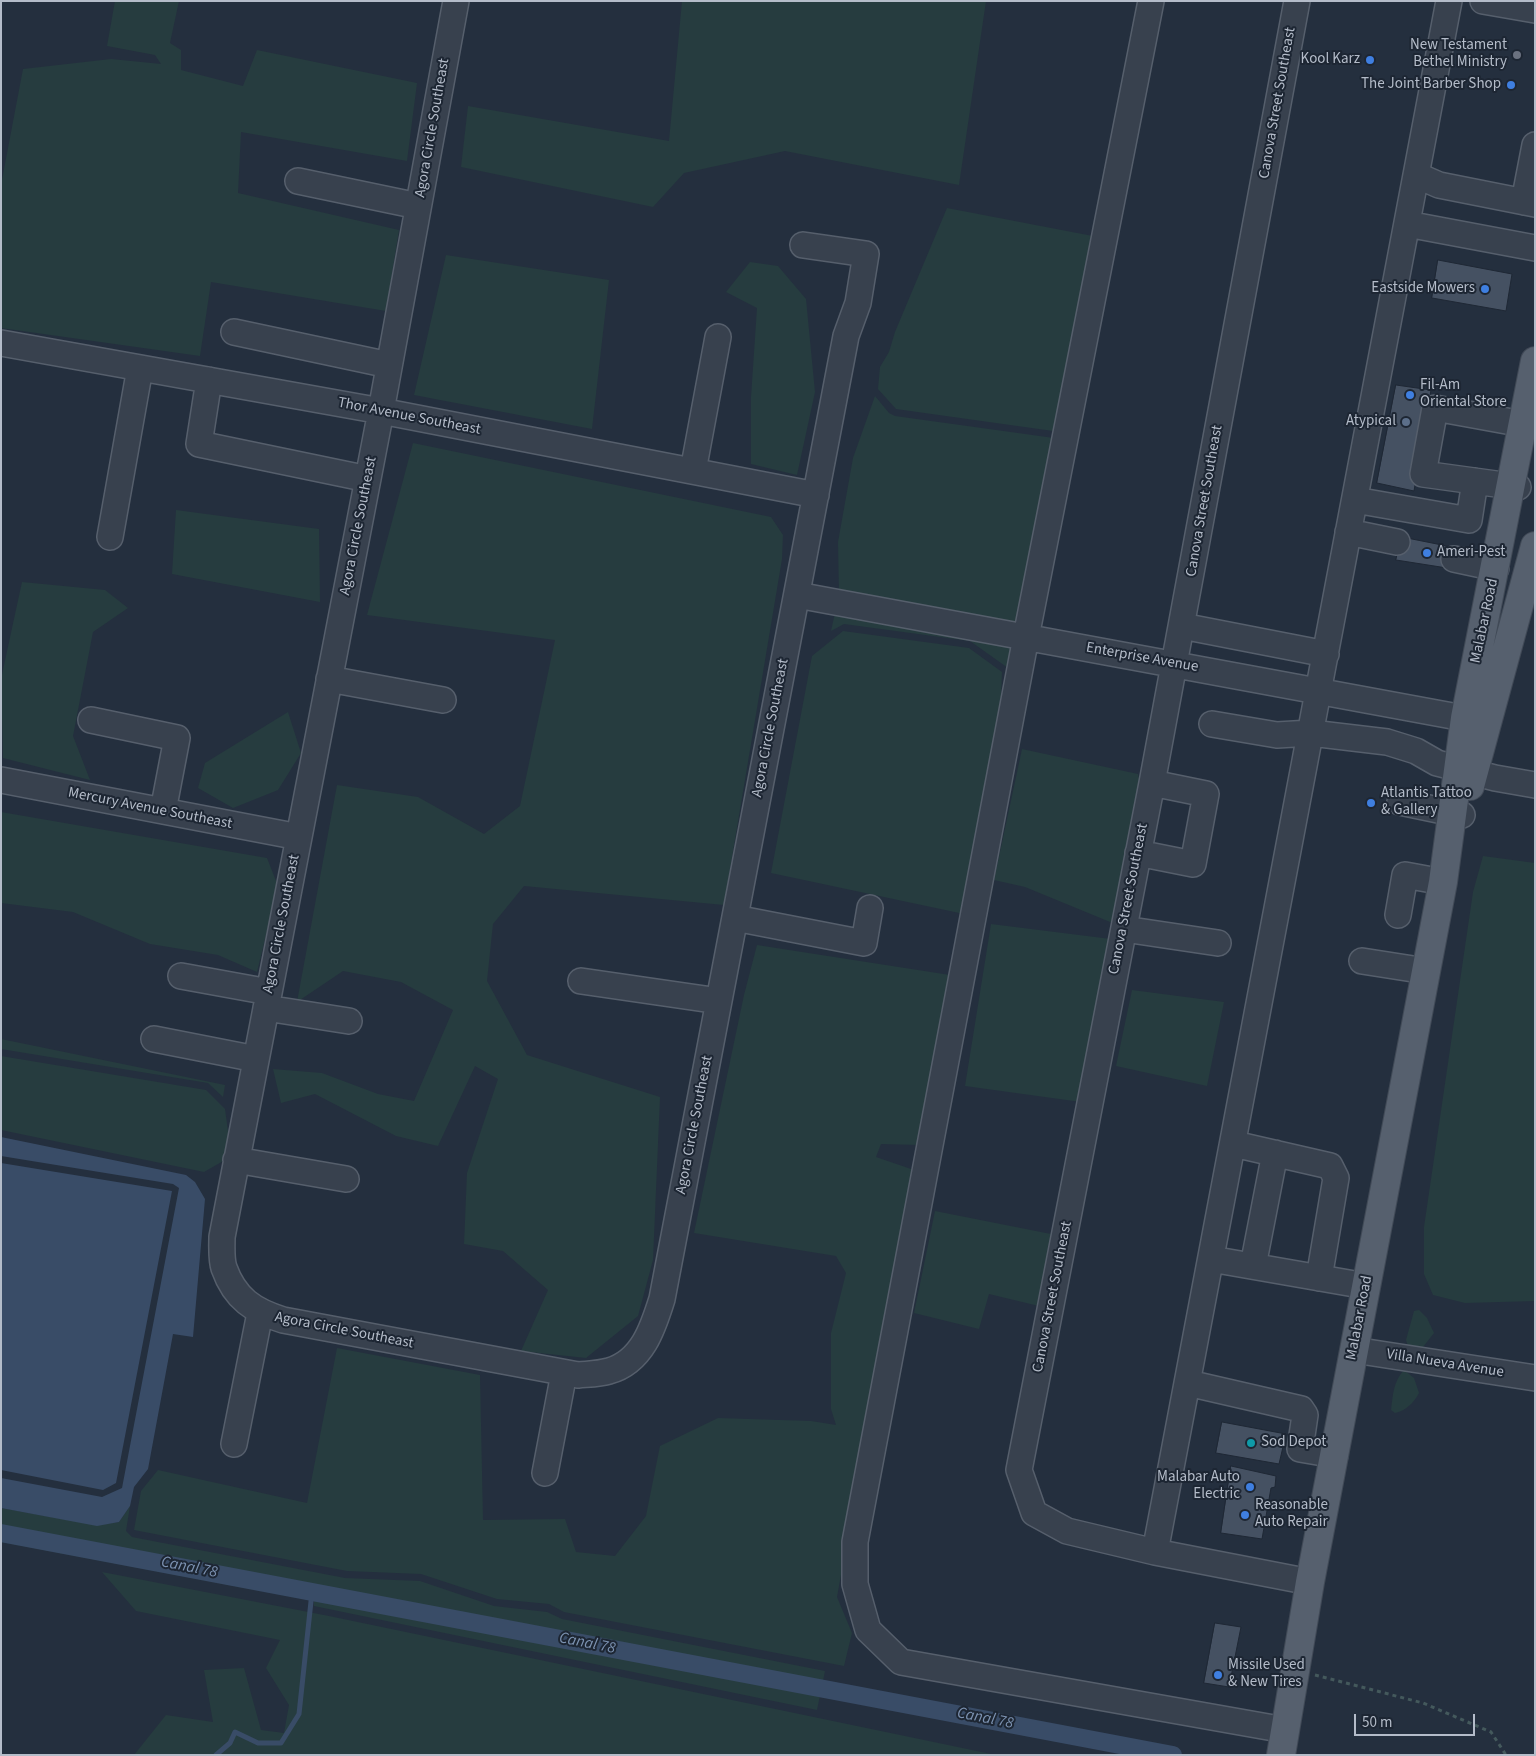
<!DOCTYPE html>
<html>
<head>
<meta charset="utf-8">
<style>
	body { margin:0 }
	#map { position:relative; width:1536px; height:1756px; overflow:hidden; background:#242f3e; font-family:"Source Sans 3",sans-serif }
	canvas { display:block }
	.frame { position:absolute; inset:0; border:2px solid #b4bcc9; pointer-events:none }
	.scale { position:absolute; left:1354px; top:1714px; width:121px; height:22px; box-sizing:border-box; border:2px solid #b4bcc9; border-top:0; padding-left:6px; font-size:15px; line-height:18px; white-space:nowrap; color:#b4bcc9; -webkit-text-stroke:4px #1d2633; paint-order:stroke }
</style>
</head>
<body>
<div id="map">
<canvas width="1536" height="1756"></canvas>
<div class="frame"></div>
<div class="scale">50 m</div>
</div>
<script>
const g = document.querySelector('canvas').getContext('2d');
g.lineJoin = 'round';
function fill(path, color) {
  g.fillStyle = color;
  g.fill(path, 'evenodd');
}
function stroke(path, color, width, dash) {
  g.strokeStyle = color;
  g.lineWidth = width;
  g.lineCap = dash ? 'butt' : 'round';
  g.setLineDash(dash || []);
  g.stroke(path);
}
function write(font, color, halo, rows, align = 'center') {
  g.font = font + ' "Source Sans 3",sans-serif';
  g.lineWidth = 4;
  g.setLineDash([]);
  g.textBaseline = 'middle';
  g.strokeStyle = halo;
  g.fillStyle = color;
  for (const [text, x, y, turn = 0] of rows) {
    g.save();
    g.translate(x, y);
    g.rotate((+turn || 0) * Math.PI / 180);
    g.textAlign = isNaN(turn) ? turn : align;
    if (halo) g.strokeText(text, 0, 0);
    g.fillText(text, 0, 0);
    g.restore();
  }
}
const green = new Path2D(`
	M115,1H179L170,43L181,50V70L243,86L257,50L417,83L407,161L241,132L238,193L399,230L386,311L211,282L200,356L1,328V185L23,69L111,59L161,64L155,55L107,46Z
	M682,1H986L959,185L785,151L684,173L653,207L461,167L468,106L669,141Z
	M947,208L1098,237L1053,431L896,409L878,389L880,367L889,352L895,332Z
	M446,255L609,280L592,429L414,395Z
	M750,262L778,266L806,299L815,392L797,475L751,464V397L757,308L726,292Z
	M875,396L889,413L895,416L1054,438L1008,668L970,641L844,624L831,631L839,595L838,542L853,458Z
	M413,443L771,517L783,535L782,559L724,905L524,886L493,924L487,981L527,1055L660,1097L653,1260L638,1316L586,1358L521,1351L548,1290L503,1251L464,1244L467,1173L498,1079L475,1066L438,1146L396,1136L315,1094L281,1103L273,1069L322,1073L378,1094L414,1101L453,1010L401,982L343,971L297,1002L337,785L418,797L484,834L520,806L555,640L367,615Z
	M176,510L319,529L320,602L172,574Z
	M22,582L105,590L128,608L93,632L73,736L90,780L3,758L1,679Z
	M843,631L969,648L1002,672L1000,721L964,914L771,873L812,656Z
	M288,712L301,753L278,790L233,808L198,788L205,763Z
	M1022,749L1138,774L1141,787L1115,924L1025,887L994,880Z
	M1,812L267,858L278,886L257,972L218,955L150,944L73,912L1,903Z
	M1483,856L1535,863V1301L1465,1303L1433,1295L1424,1274V1227L1473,892Z
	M991,924L1111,939L1081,1102L965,1086Z
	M757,945L950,975L920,1145L881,1144L876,1157L914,1170L837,1597L852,1633L844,1666L564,1612L549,1604L497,1599L421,1574L347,1571L134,1530L141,1491L158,1470L307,1503L337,1348L480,1375L483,1520L565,1519L576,1552L615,1556L646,1516L660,1446L718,1418L811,1421L836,1425L831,1409V1333L846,1273L836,1256L694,1233L744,995Z
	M1132,990L1224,1002L1207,1086L1116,1066Z
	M1,1039L225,1085L223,1097L208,1083L1,1049Z
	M1,1056L206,1090L225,1109L229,1139L225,1160L204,1172L1,1130Z
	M935,1211L1056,1235L1043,1307L989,1294L979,1329L914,1313Z
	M1419,1310L1427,1318L1434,1333L1423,1347L1408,1346L1406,1340L1414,1311Z
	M1404,1370L1414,1378L1419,1393C1414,1403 1405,1411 1395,1413L1391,1410C1393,1395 1393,1382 1404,1370Z
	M130,1506L126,1531L132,1537L345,1578L420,1581L494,1606L547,1612L562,1619L825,1671L817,1710L314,1606V1601L1,1542V1508L97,1525L119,1522Z
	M102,1572L329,1616L996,1755H134L166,1715L213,1722L204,1670L244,1668L261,1730L284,1733L289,1705L266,1668L280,1640L136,1611Z`);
const water = new Path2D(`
	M1,1137L186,1175L195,1182L205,1199L193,1337L173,1334L148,1469L134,1487L130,1506L119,1522L97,1526L1,1508V1478L102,1497L122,1488L179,1188L173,1184L1,1156Z
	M1,1163L172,1191L116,1483L103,1490L1,1470Z`);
const stream = new Path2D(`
	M216,1755L230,1743L235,1732L258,1743H281L299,1714L312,1592`);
const canal = new Path2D(`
	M1,1533L1173,1755`);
const building = new Path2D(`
	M1438,260L1512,274L1506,311L1432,298Z
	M1396,385L1431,390L1414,491L1377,483Z
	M1402,537L1452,547L1447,568L1396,560Z
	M1222,1422L1286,1434L1279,1464L1216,1453Z
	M1231,1466L1276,1476L1275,1487L1271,1488L1262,1539L1221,1533Z
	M1215,1623L1241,1627L1229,1687L1204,1683Z`);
const path = new Path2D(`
	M1315,1675L1423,1703L1491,1732L1506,1755`);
const minor = new Path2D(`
	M456,1L381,411L222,1237C222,1246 221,1259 224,1268C235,1299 254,1311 283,1320L578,1375C588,1374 599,1374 609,1371C642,1362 653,1328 662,1299L846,336L858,303L866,254L803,245
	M1151,1L1026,637L855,1542V1584L868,1630L901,1662L1285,1730
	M1297,1L1152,783L1019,1470L1034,1513L1067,1531L1155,1552L1310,1582
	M1483,1L1535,10
	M1416,175L1439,185L1535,204
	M298,181L418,206
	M1524,202L1535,145
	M1407,224L1535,248
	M234,332L389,365
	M1,343L381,411L816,495
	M209,380L199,444L368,479
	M693,471L718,337
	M1518,487L1423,474L1435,408L1523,424
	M1355,500L1469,520L1475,481
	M1348,532L1397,542
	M110,537L140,368
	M1454,559L1496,568
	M797,595L1485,722
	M1182,626L1326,654
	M329,679L443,700
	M91,720L177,738L163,811
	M1212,724L1277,735L1311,733L1387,742L1416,751L1437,763L1495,778L1535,785
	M1,780L299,837
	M1400,802L1462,815
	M1138,853L1193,864L1206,794L1152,783
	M1398,915L1405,875L1443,882
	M735,918L864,943L870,908
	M1124,929L1218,943
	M1362,961L1426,971
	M181,976L269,992
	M581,981L719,1001
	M266,1008L349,1021
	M154,1039L256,1059
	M1234,1144L1330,1166L1336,1178L1319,1278
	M236,1160L346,1179
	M1211,1259L1366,1286
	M1253,1266L1275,1153
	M1354,1350L1535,1378
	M1188,1383L1301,1409L1305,1415L1300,1449L1335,1455
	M234,1444L260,1313
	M545,1473L564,1373
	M1155,1552L1449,1`);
const major = new Path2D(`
	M1470,786L1535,546
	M1281,1755L1310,1582L1443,882L1465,718L1535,361`);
const markers = [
	[1517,55,5,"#6b7280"],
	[1370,60,5,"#3f7fe0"],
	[1511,85,5,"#3f7fe0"],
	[1485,289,5,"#3f7fe0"],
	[1410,395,5,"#3f7fe0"],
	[1406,422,5,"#5c6f8a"],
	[1427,553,5,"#3f7fe0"],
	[1371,803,5,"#3f7fe0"],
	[1251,1443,5,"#0f9aa8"],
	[1250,1487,5,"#3f7fe0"],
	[1245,1515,5,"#3f7fe0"],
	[1218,1675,5,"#3f7fe0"]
];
const poiNames = [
	["New Testament",1507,46],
	["Bethel Ministry",1507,63],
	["Kool Karz",1360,60],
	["The Joint Barber Shop",1501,85],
	["Eastside Mowers",1475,289],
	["Fil-Am",1420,386,"left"],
	["Oriental Store",1420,403,"left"],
	["Atypical",1396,422],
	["Ameri-Pest",1437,553,"left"],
	["Atlantis Tattoo",1381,794,"left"],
	["& Gallery",1381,811,"left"],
	["Sod Depot",1261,1443,"left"],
	["Malabar Auto",1240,1478],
	["Electric",1240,1495],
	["Reasonable",1255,1506,"left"],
	["Auto Repair",1255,1523,"left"],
	["Missile Used",1228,1666,"left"],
	["& New Tires",1228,1683,"left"]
];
const streetNames = [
	["Canova Street Southeast",1278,103,-80],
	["Agora Circle Southeast",433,128,-80],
	["Thor Avenue Southeast",409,417,11],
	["Canova Street Southeast",1205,501,-80],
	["Agora Circle Southeast",359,526,-79],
	["Malabar Road",1485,621,-78],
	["Enterprise Avenue",1142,658,10],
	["Agora Circle Southeast",771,728,-79],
	["Mercury Avenue Southeast",150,809,11],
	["Canova Street Southeast",1129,899,-79],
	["Agora Circle Southeast",282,924,-79],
	["Agora Circle Southeast",695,1125,-79],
	["Canova Street Southeast",1053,1297,-79],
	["Malabar Road",1360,1318,-79],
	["Agora Circle Southeast",344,1331,11],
	["Villa Nueva Avenue",1445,1364,9]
];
const waterNames = [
	["Canal 78",189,1568,11],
	["Canal 78",587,1644,11],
	["Canal 78",985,1719,11]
];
fill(green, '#263c3f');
fill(water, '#394c67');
stroke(stream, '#394c67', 5);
stroke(canal, '#394c67', 18);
fill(building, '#455162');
stroke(building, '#1f2835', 1);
stroke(minor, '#565f6c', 28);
stroke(major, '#414a57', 30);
stroke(path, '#44595c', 3, [4, 4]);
stroke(minor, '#38414e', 25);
stroke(major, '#56606e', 28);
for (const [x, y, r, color] of markers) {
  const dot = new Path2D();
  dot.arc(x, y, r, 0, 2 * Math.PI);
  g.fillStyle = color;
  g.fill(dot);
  stroke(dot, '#1d2633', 2);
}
write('15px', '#b4bcc9', '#1d2633', poiNames, 'right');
write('15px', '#b4bcc9', '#1d2633', streetNames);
write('italic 16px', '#7c92b1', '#1d2633', waterNames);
</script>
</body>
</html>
